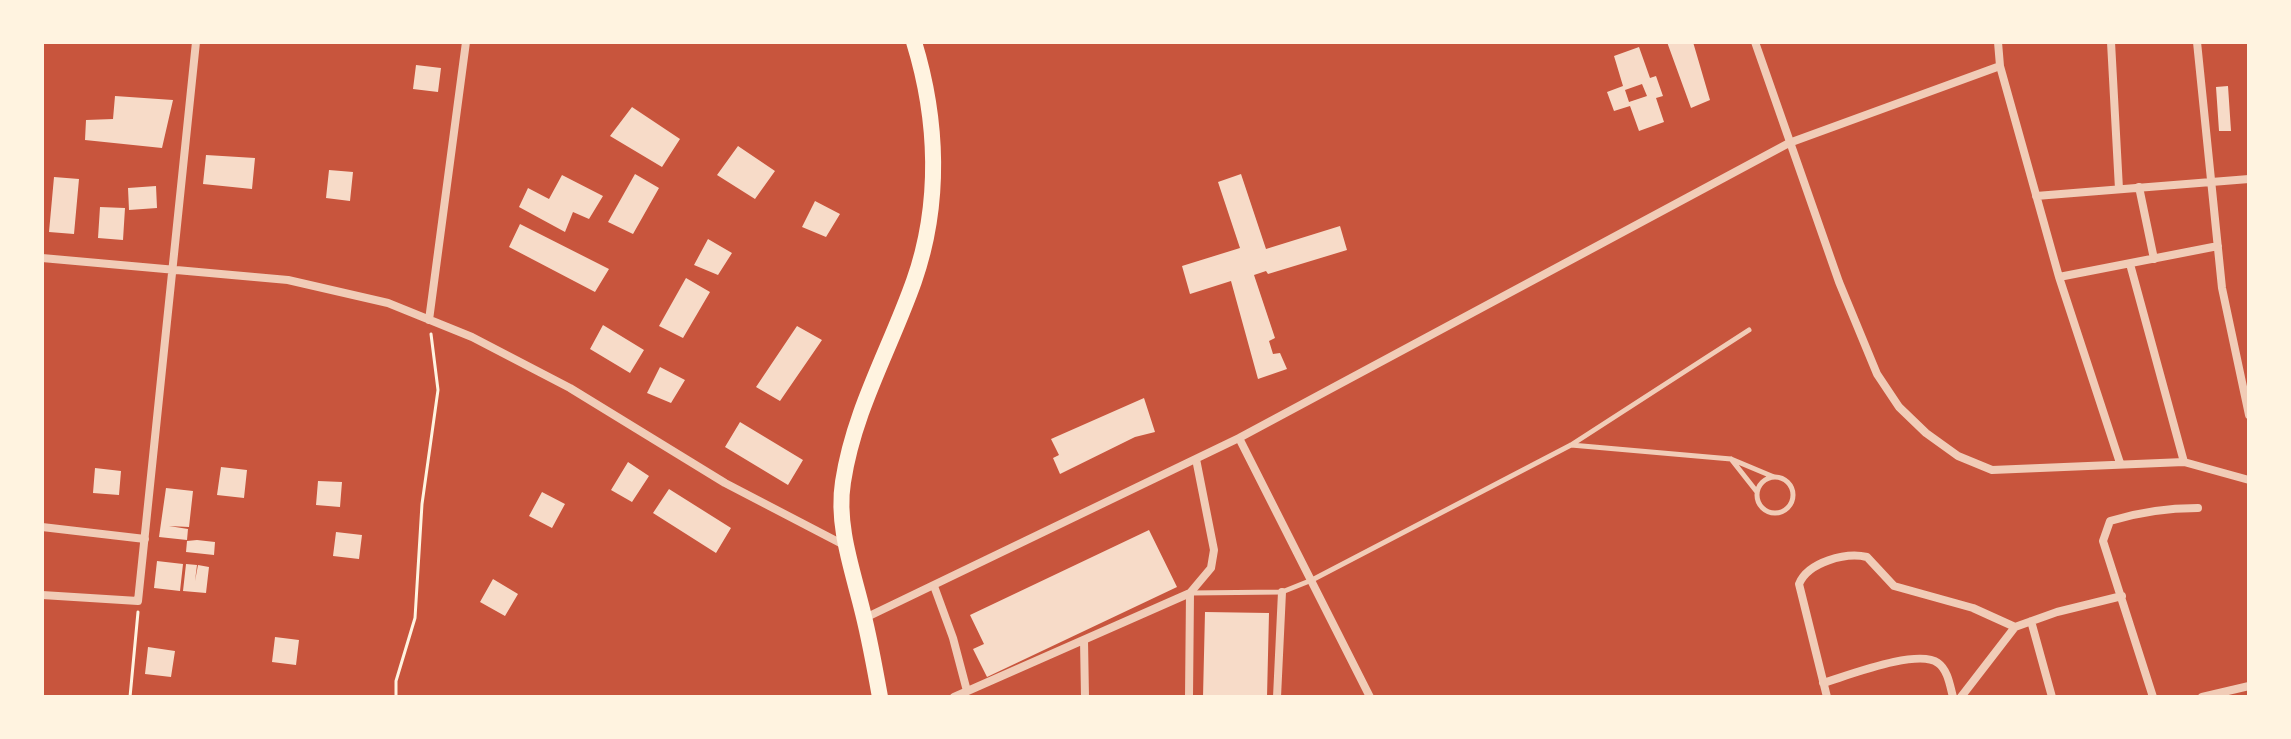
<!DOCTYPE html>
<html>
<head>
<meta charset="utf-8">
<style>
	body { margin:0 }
	#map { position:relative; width:2291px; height:739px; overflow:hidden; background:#c8553d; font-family:"Fira Sans Condensed",sans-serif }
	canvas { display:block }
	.frame { position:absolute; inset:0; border:44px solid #fff3e0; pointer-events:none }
</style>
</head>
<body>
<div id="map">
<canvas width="2291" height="739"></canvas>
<div class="frame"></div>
</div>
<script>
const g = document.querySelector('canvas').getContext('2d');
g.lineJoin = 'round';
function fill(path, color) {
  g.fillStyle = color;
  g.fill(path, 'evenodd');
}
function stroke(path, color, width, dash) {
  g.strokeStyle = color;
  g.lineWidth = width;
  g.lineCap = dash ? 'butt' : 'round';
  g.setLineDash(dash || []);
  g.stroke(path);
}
const building = new Path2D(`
	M1667,42H1693L1710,100L1691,108Z
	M1639,47L1650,78L1656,76L1663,96L1656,98L1664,122L1639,131L1630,106L1614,111L1607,92L1623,86L1614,56ZM1642,84L1647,96L1629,102L1625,90Z
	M416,65L441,68L438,92L413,89Z
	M2228,86L2231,131H2219L2216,87Z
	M115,96L173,100L162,148L85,140L86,120L113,119Z
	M632,107L680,139L662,167L610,136Z
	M738,146L775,171L755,199L717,175Z
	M206,155L255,158L252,189L203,184Z
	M329,170L353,172L350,201L326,198Z
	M635,174L659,188L633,234L608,222Z
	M1241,174L1266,249L1340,226L1347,250L1268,274L1266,271L1254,275L1275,338L1269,341L1273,354L1280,353L1287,369L1258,379L1231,281L1190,294L1182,266L1240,248L1218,182Z
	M562,175L603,196L589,219L573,212L565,232L519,207L528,188L549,199Z
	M54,177L79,179L74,234L49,232Z
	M156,186L157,208L129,210L128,188Z
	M815,201L840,214L826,237L802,227Z
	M100,207L125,208L123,240L98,238Z
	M520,224L609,269L595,292L509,247Z
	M708,239L732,253L718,275L694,265Z
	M686,278L710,292L683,338L659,326Z
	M603,325L644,350L630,373L590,349Z
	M797,326L822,340L780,401L756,387Z
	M660,367L685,380L671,403L647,393Z
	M1144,398L1155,432L1135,437L1060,474L1053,458L1059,455L1051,439Z
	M740,422L803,460L788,485L725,447Z
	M628,462L649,476L632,502L611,490Z
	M221,467L247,470L244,498L217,495Z
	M95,468L121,471L119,495L93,493Z
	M318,481L342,482L340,507L316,505Z
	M166,488L193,491L189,527L169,526L188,529L187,540L159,537Z
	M669,489L731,528L716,553L653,513Z
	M542,492L565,504L552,528L529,516Z
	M1149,530L1177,587L987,677L973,649L984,644L970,615Z
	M336,532L362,535L359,559L333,556Z
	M197,540L215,542L214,555L186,552L187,541Z
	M157,561L183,564L180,591L154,588Z
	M186,564L197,565L195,581L198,565L209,567L206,593L183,591Z
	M493,579L518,594L505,616L480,602Z
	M1205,612L1269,613L1267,697H1203Z
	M275,637L299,640L296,665L272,662Z
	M148,647L175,651L171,677L145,674Z`);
const path = new Path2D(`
	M130,697L138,612
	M396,697V681L415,618L422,504L438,390L431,334`);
const service = new Path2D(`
	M1571,445L1731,459L1774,477
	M1731,459L1757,492
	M1757 495a18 18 0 1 1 36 0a18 18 0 1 1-36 0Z
	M1191,593L1282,592L1312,580L1571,445L1749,330`);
const minor = new Path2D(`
	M1755,42L1839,282L1877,374L1899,407L1926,433L1958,456L1992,470L2184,462L2249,480
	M1998,42L2000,66L2059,277L2120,463
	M2111,42L2119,189
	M2197,42L2222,288L2249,415
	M2139,187L2154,259
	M2036,196L2249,179
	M42,258L288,280L388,303L472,337L570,388L725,483L846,546
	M2130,264L2184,462
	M2059,277L2218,246
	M429,320L466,42
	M1239,438L1370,697
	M42,527L145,539
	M934,586L953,638L967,691
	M42,595L138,601L196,42
	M865,618L1239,438L1789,143L2000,66
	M2031,621L2052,697
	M1084,640L1085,697
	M1823,683C1847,676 1918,648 1938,663C1948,670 1950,686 1953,697
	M954,697L1190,593L1211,568L1214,550L1196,459
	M1189,697L1190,593
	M1277,697L1282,592
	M1827,697L1799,584C1808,562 1846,552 1867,557L1894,586L1973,608L2015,627
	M1961,697L2015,627L2057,612L2122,596
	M2153,697L2103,541L2110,521C2139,512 2167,508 2198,508
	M2202,697L2249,686`);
const primary = new Path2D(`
	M880,697C875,669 870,641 863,613C853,571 836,526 843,482C854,410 890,349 914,281C941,204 938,120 914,42`);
fill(building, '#f7dbc8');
stroke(path, '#fff3e0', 3);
stroke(service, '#f1ccb7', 5);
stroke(minor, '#f1ccb7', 8);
stroke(primary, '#fff3e0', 16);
</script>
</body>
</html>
